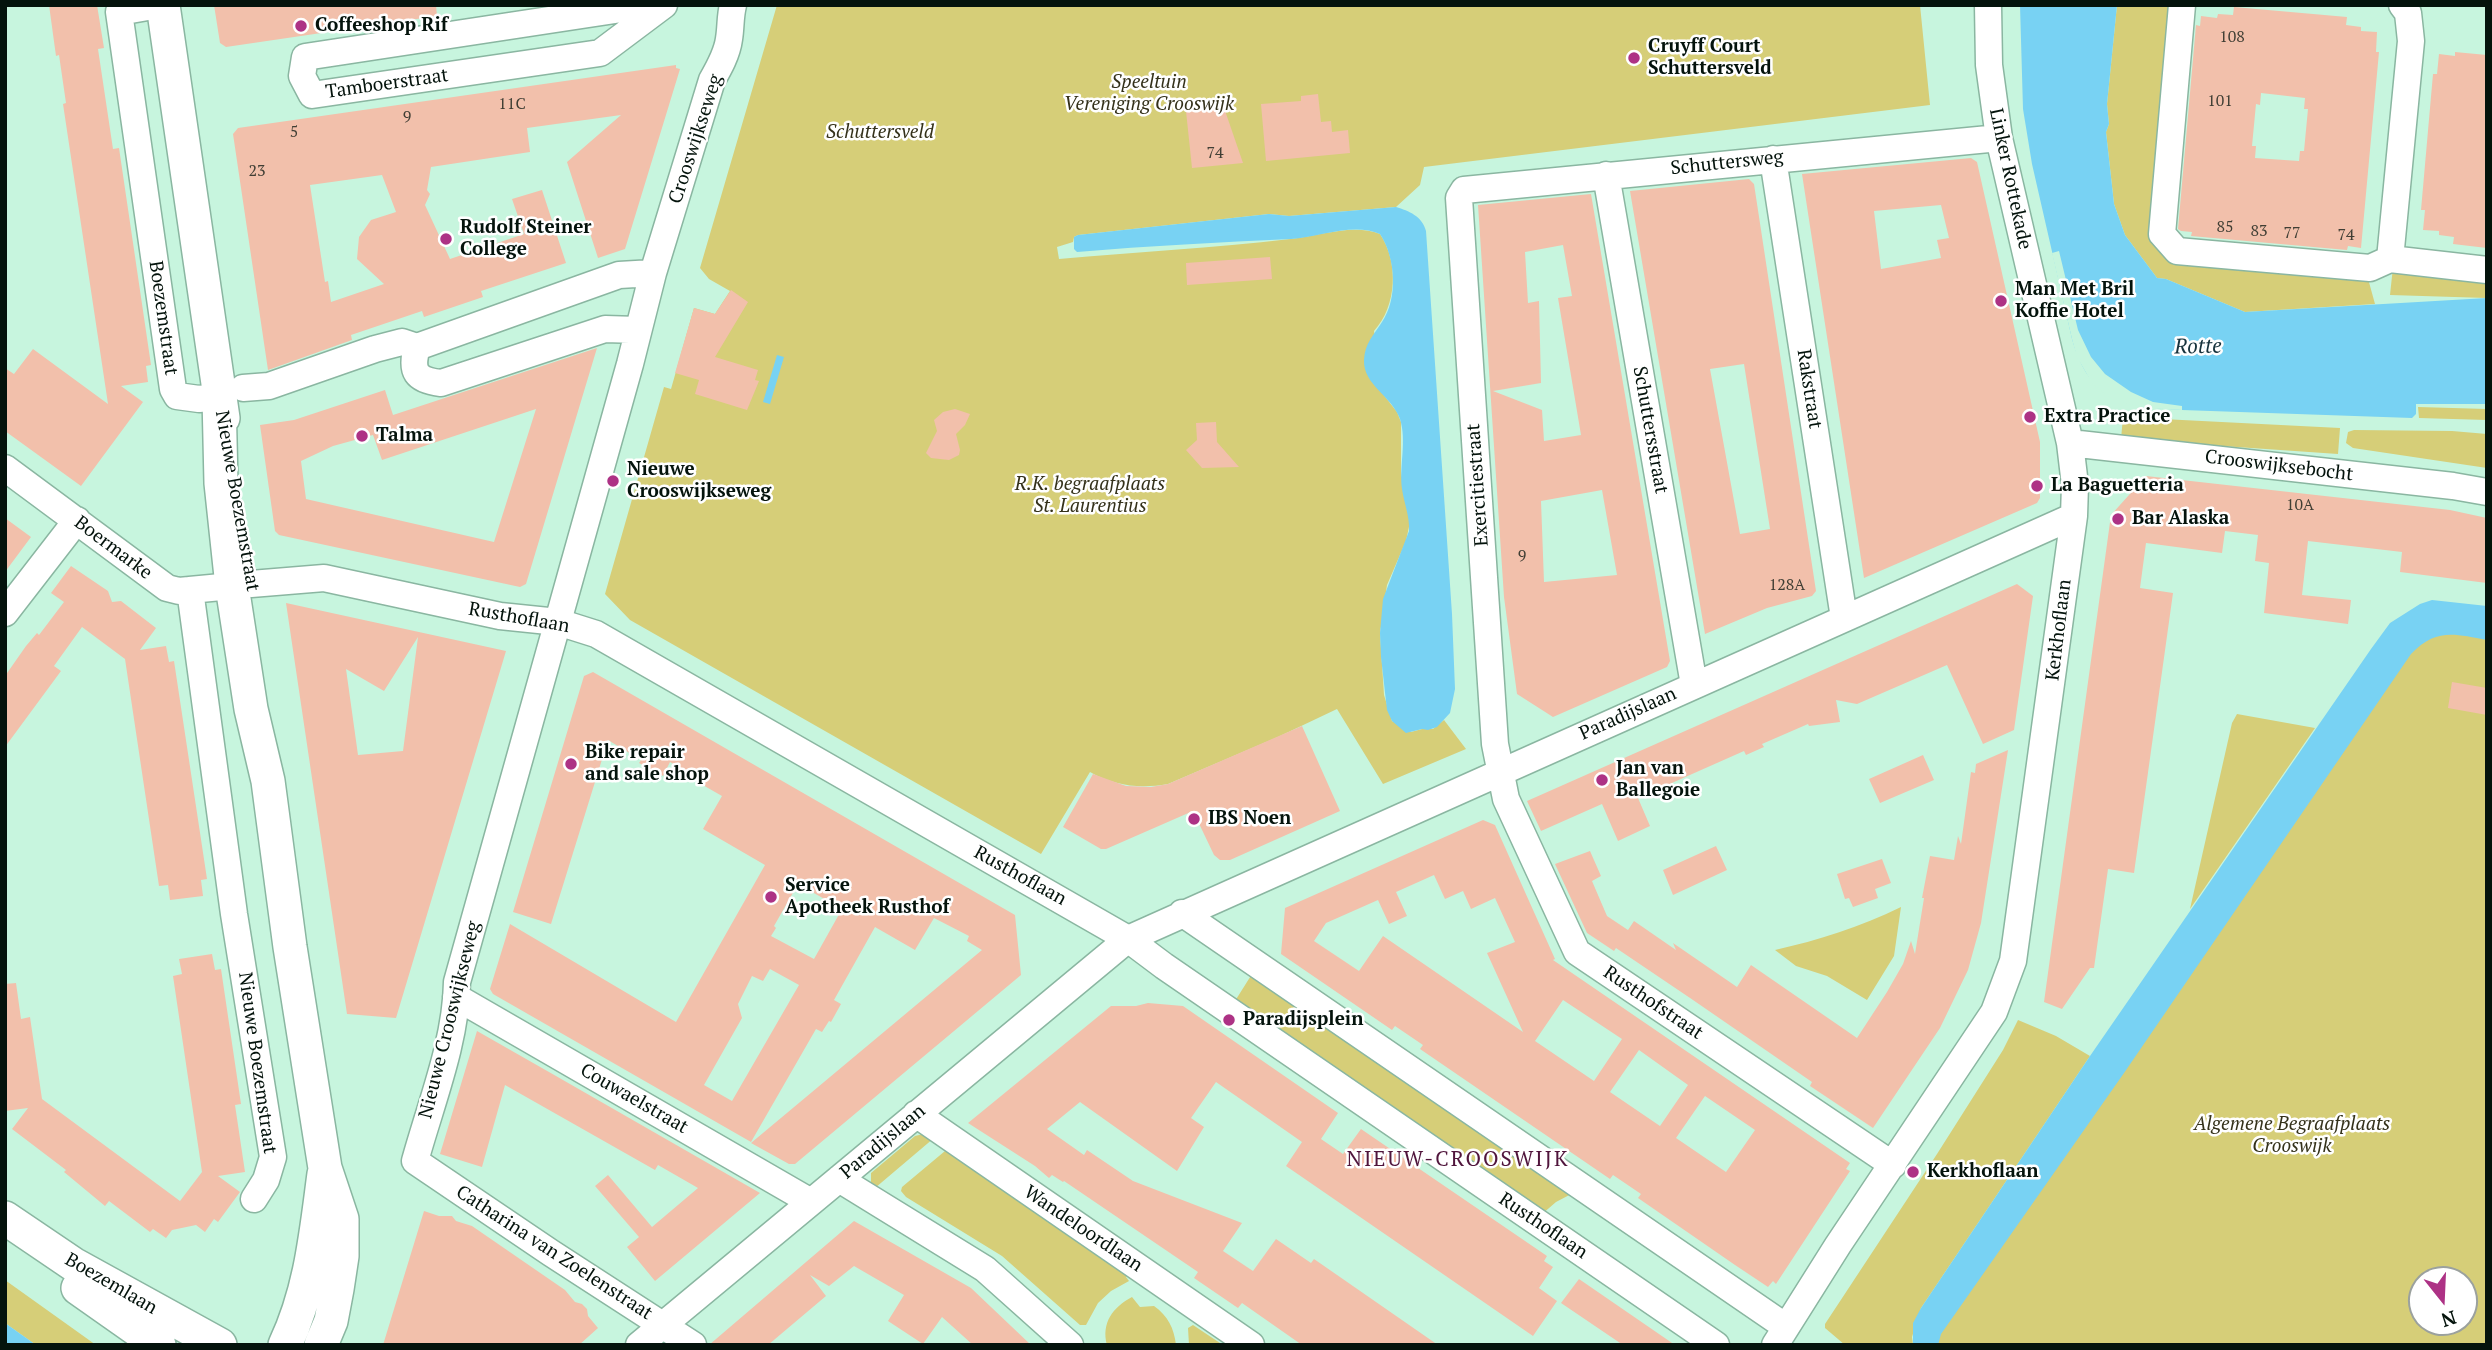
<!DOCTYPE html>
<html>
<head>
<meta charset="utf-8">
<style>
	body { margin:0 }
	#map { position:relative; width:2492px; height:1350px; overflow:hidden; background:#c7f5de; font-family:"PT Serif",serif }
	canvas { display:block }
	.frame { position:absolute; inset:0; border:7px solid #04130c; pointer-events:none }
	.north { position:absolute; left:2408px; top:1266px; width:70px; height:70px; box-sizing:border-box; background:#fff; border:2px solid #9ba19e; border-radius:50%; rotate:162deg; font-size:19px; font-weight:700; line-height:28px; text-align:center; color:#04130c }
	.north::after { content:''; display:block; margin:auto; width:24px; height:32px; background:#ad3285; clip-path:polygon(50% 0,100% 100%,50% 72%,0 100%) }
</style>
</head>
<body>
<div id="map">
<canvas width="2492" height="1350"></canvas>
<div class="frame"></div>
<div class="north">N</div>
</div>
<script>
const g = document.querySelector('canvas').getContext('2d');
g.lineJoin = 'round';
function fill(path, color) {
  g.fillStyle = color;
  g.fill(path, 'evenodd');
}
function stroke(path, color, width, dash) {
  g.strokeStyle = color;
  g.lineWidth = width;
  g.lineCap = dash ? 'butt' : 'round';
  g.setLineDash(dash || []);
  g.stroke(path);
}
function write(font, color, halo, rows, align = 'center') {
  g.font = font + ' "PT Serif",serif';
  g.lineWidth = 5;
  g.setLineDash([]);
  g.textBaseline = 'middle';
  g.strokeStyle = halo;
  g.fillStyle = color;
  for (const [text, x, y, turn = 0] of rows) {
    g.save();
    g.translate(x, y);
    g.rotate((+turn || 0) * Math.PI / 180);
    g.textAlign = isNaN(turn) ? turn : align;
    if (halo) g.strokeText(text, 0, 0);
    g.fillText(text, 0, 0);
    g.restore();
  }
}
const green = new Path2D(`
	M777,5H1920L1930,105L1424,167L1420,185L1396,207L1289,216L1269,214L1078,235L1074,237L1073,242L1057,247L1059,259C1136,252 1213,248 1290,239C1318,236 1354,223 1380,234C1399,262 1397,306 1374,331L1383,394L1397,412L1401,422V472L1410,522L1406,541L1387,585L1380,633L1384,695L1392,721L1411,732L1422,729H1433L1444,720L1466,749L1383,784L1337,709L1278,737L1168,784C1140,789 1115,786 1090,772L1041,854L630,620L605,594L664,387L671,389L694,308L715,314L730,291L709,279L700,268Z
	M2117,5H2176L2154,239L2367,275L2375,304L2245,312L2166,279L2157,278L2125,235L2114,204L2106,132L2109,124L2107,104Z
	M2393,267L2487,274V298L2390,295Z
	M2418,407L2487,409V420L2419,418Z
	M2123,417L2340,428L2338,454L2121,439Z
	M2354,430L2452,431L2487,434V468L2353,448L2346,443L2348,432Z
	M2487,621V1345H1931L2400,638ZM2422,1280H2464V1322H2422Z
	M2237,714L2315,728L2190,909L2232,723Z
	M1901,907L1894,956L1867,1000L1827,976L1796,966L1775,950C1819,940 1860,927 1901,907Z
	M1252,974L1577,1191L1556,1202L1541,1215L1235,1001Z
	M2018,1020L2056,1036L2090,1056L1921,1308L1912,1337L1913,1345H1845L1825,1328V1324L1937,1154L2003,1050Z
	M927,1133L934,1138L875,1188L871,1184V1173L915,1136Z
	M951,1150L1129,1272L1126,1277L1129,1281L1111,1291L1098,1303L1086,1325H1080L1002,1256L906,1197L901,1191L902,1187L945,1151Z
	M5,1280L96,1345H36L5,1323Z
	M1132,1297L1140,1307L1154,1306C1168,1316 1174,1328 1176,1345H1107C1101,1323 1113,1307 1132,1297Z
	M1193,1325L1223,1345H1189L1188,1328Z`);
const water = new Path2D(`
	M2020,5H2117L2107,104L2109,124L2106,132L2114,204L2125,235L2157,278L2166,279L2245,312L2487,298V404H2416V414L2412,418L2182,410C2123,406 2090,402 2072,339L2032,164L2023,109Z
	M1396,207C1409,211 1422,216 1426,231L1452,614L1455,689L1450,713L1437,727L1428,730L1422,729L1406,733L1392,721L1387,710L1381,657L1380,633L1383,599L1409,531C1410,517 1404,503 1402,489C1399,466 1407,441 1400,419C1392,396 1363,385 1364,360C1365,343 1373,336 1382,322C1398,299 1396,258 1380,234C1354,222 1319,237 1291,239C1220,242 1149,246 1077,252L1074,249V237L1078,235L1269,214L1289,216Z
	M777,355L784,357L770,404L763,402Z
	M2432,600L2487,606V640C2454,634 2436,628 2411,654L2124,1073L1941,1334L1938,1345H1913V1323L1921,1308L2090,1056L2371,649L2390,623L2420,604Z
	M5,1323L36,1345H5Z`);
const pier = new Path2D(`
	M2059,251L2078,330L2091,357L2105,374L2131,392L2153,402L2182,406V410L2145,408L2120,402L2106,395L2092,383L2077,357L2072,339L2052,253Z`);
const building = new Path2D(`
	M49,5H97L104,48L98,49L113,149L119,148L151,365L146,366L148,382L121,386L143,402L81,486L5,431V368L14,374L33,349L108,404L63,104L66,103L59,55L56,56Z
	M214,5H436L437,16L226,47L220,43Z
	M2234,7L2347,17L2346,25L2361,27V31L2377,32L2376,52H2379L2361,248L2348,246L2347,250L2191,236L2192,232L2181,231L2178,229L2196,25L2200,26L2201,16L2217,18L2218,14L2233,15ZM2261,93L2305,98L2304,109H2308L2304,151H2300L2299,161L2255,158L2256,146H2252L2256,104L2260,105Z
	M2455,52L2487,55V248L2453,244L2454,237L2439,235V231L2423,230L2425,210H2421L2433,74H2437L2439,54L2455,56Z
	M676,65V68L680,69L625,249L598,258L567,162L621,115L527,128L530,152L431,167L427,190L430,194L425,205L450,259L524,234L512,199L542,190L566,263L481,291L483,297L424,317L422,311L351,335L352,340L268,370L233,134L238,128ZM382,175L396,212L371,220L359,237L357,259L384,284L331,302L328,281L325,282L310,185Z
	M1318,94L1321,122L1331,121L1332,132L1348,130L1350,153L1266,161L1261,104L1301,101V96Z
	M1221,99L1243,163L1192,168L1186,111L1206,109Z
	M1971,158L1977,162L2040,442V498L2037,503L1864,578L1802,174ZM1941,205L1949,238L1937,240L1941,258L1881,269L1874,211Z
	M1749,179L1754,184L1816,591L1812,596L1767,608L1705,634L1630,191ZM1744,364L1770,529L1740,534L1710,369Z
	M1591,194L1670,661L1667,667L1553,717L1517,694L1504,597L1478,205ZM1563,245L1572,296L1558,298L1581,435L1544,441L1542,410L1493,391L1541,383L1539,301L1528,303L1525,252ZM1602,490L1617,575L1544,582L1541,501Z
	M1270,257L1272,279L1187,285L1186,263Z
	M731,290L748,302L715,357L758,370L755,380L759,381L747,410L695,394L699,380L675,373L694,308L715,314Z
	M597,348L526,584L520,587L279,535L275,531L260,425L294,420L385,390L393,415ZM536,409L494,542L306,499L301,461L333,446L373,435L382,460Z
	M955,409L970,414L965,425L956,434L960,450L959,455L949,460L931,458L926,453L937,431L934,420L943,412Z
	M1216,422L1217,442L1239,467L1202,468L1186,450L1197,440L1196,423Z
	M2146,476L2450,510L2487,518V583L2400,572L2402,552L2308,541L2302,595L2351,600L2348,624L2264,613L2269,563L2255,561L2258,535L2225,531L2222,553L2146,543L2140,588L2173,593L2134,873L2108,869L2094,968H2090L2062,1009L2044,1002L2111,515Z
	M5,518L31,537L5,572Z
	M71,566L108,591L112,602L121,601L156,628L140,650L166,646L169,662L174,661L207,879L201,880L203,896L170,900L168,885L159,886L125,659L82,627L54,666L61,671L5,747V676L26,646L37,633L39,635L64,602L51,593Z
	M2017,584L2033,596L2014,730L1983,744L1947,665L1857,704L1836,700L1840,722L1809,726L1808,724L1762,744L1764,747L1746,755L1744,751L1638,798L1650,826L1618,841L1602,804L1541,831L1527,801Z
	M286,603L506,651L396,1018L347,1014ZM418,637L403,751L358,755L346,669L384,691Z
	M593,672L1015,915L1021,975L795,1164H789L751,1143L982,950L967,941L969,936L934,918L915,950L875,927L834,1000L841,1004L831,1022L829,1021L822,1032L816,1029L751,1142L493,994L490,989L510,924L676,1022L765,865L703,829L722,796L701,784L703,781L670,762L663,776L639,763L641,760L608,740L551,924L513,912L584,676ZM798,884L842,909L814,959L771,936L776,928L774,926ZM770,969L799,985L732,1101L704,1085L742,1018L738,1004L752,976L763,981Z
	M2452,682L2487,688V715L2448,708Z
	M1302,726L1340,811L1230,860H1220L1214,855L1193,811L1106,849H1101L1063,827L1093,774L1126,786L1151,787L1168,784Z
	M2008,750L1981,923L1968,970L1940,1028L1873,1128L1810,1086L1812,1082L1693,1000L1616,948L1614,951L1587,933L1555,864L1590,851L1601,876L1592,881L1607,916L1628,930L1634,921L1676,950L1673,943L1737,987L1751,965L1857,1038L1887,992L1903,964L1911,941L1915,954L1924,898H1922L1930,856L1954,860L1958,836L1961,844L1971,772L1975,773L1976,764Z
	M1923,755L1934,780L1880,803L1869,779Z
	M1483,820L1495,825L1555,959L1553,960L1850,1163L1846,1169L1850,1171L1776,1284L1773,1281L1768,1287L1735,1265L1638,1198L1641,1194L1613,1175L1610,1179L1420,1049L1423,1045L1395,1026L1392,1030L1281,954L1285,908ZM1434,875L1445,899L1463,891L1471,909L1495,898L1515,942L1487,953L1523,1032L1383,936L1359,971L1314,941L1326,923L1378,900L1389,924L1407,916L1396,892ZM1563,1000L1622,1039L1594,1081L1535,1041ZM1639,1050L1688,1085L1660,1126L1610,1092ZM1705,1096L1755,1130L1726,1172L1676,1138Z
	M1716,846L1727,870L1673,895L1663,870Z
	M1882,859L1891,883L1875,889L1878,898L1853,907L1849,898L1845,899L1837,874Z
	M212,954L215,970L221,969L241,1104L235,1105L245,1172L218,1176L240,1192L218,1222L214,1219L205,1232L196,1225L172,1230L166,1238L153,1229L150,1232L109,1201L105,1206L64,1172L66,1170L12,1129L28,1108L5,1111V984L16,983L21,1019L30,1017L42,1099L180,1201L202,1172L173,976L182,974L179,959Z
	M1148,1003L1183,1006L1338,1113L1321,1139L1343,1154L1361,1129L1547,1256L1544,1261L1553,1267L1539,1288L1557,1301L1533,1336L1286,1166L1302,1142L1216,1082L1191,1118L1204,1127L1177,1171L1080,1102L1047,1129L1084,1155L1087,1150L1133,1181L1242,1223L1223,1251L1253,1271L1276,1239L1311,1263L1314,1259L1438,1345H1302L1242,1303L1238,1308L1235,1306L1194,1278L1198,1272L1064,1181L1063,1182L1052,1175L1049,1178L1035,1166L968,1123L1111,1006H1136Z
	M477,1031L556,1076L760,1193L655,1281L627,1247L639,1237L595,1186L608,1175L652,1227L698,1188L658,1165L655,1170L505,1085L482,1167L440,1154Z
	M424,1211L439,1216H452L456,1221L472,1226L565,1290L575,1302L582,1304L587,1309L588,1316L598,1328L579,1345H383Z
	M854,1221L971,1288L1031,1345H973L942,1317L923,1344L888,1321L904,1295L854,1266L829,1286L810,1275L826,1296L768,1345H709Z
	M1579,1279L1675,1345H1623L1561,1303Z`);
const minor = new Path2D(`
	M159,5L119,12L173,389L177,396L199,399L219,397
	M648,5L305,57L302,76L312,95L600,53L664,5
	M2182,5L2162,234L2177,251L2370,268L2390,259L2487,270
	M1773,159L1844,618
	M1606,175L1694,685
	M2390,259L2411,41L2408,13L2402,5
	M417,347C410,372 416,380 441,383L605,329L638,330
	M243,388L269,386L375,349L402,342L417,347L619,275L653,273
	M2070,443L2453,486L2487,492
	M5,468L167,588L179,591L232,586
	M251,584L324,578L500,616L558,622L596,634L1128,939L1164,966L1716,1345
	M190,590L234,914L273,1157L266,1180L254,1199
	M5,613L77,520
	M1182,913L1786,1327
	M456,997L811,1202
	M916,1114L1251,1345
	M1893,1165L1577,952L1506,799L1495,744L1459,198L1464,190L1999,138
	M839,1179L985,1269L1070,1345
	M639,1345L1128,939L2074,516
	M693,1345L551,1253L415,1161C431,1103 456,1042 457,982L630,364L653,273L712,80C719,68 727,54 729,39C731,27 730,17 733,5
	M1775,1345L1838,1245L1994,1012L2013,961L2074,516L2075,485L2070,443L1999,138L1989,65L1988,5`);
const major = new Path2D(`
	M163,5L223,418
	M219,397L221,483L232,586L251,709L268,781L290,947L325,1168L342,1219V1256L337,1289L331,1321L321,1345
	M5,1218L73,1264L220,1345
	M78,1288L159,1345
	M285,1345C311,1290 316,1234 324,1174`);
const markers = [
	[301,26,7,"#ad3285"],
	[1634,58,7,"#ad3285"],
	[446,239,7,"#ad3285"],
	[2001,301,7,"#ad3285"],
	[2030,417,7,"#ad3285"],
	[362,436,7,"#ad3285"],
	[613,481,7,"#ad3285"],
	[2037,486,7,"#ad3285"],
	[2118,519,7,"#ad3285"],
	[571,764,7,"#ad3285"],
	[1602,780,7,"#ad3285"],
	[1194,819,7,"#ad3285"],
	[771,897,7,"#ad3285"],
	[1229,1020,7,"#ad3285"],
	[1913,1172,7,"#ad3285"]
];
const numberNames = [
	["108",2232,37],
	["101",2220,101],
	["11C",512,104],
	["9",407,117],
	["5",294,132],
	["74",1215,153],
	["23",257,171],
	["85",2225,227],
	["83",2259,231],
	["77",2292,233],
	["74",2346,235],
	["10A",2300,505],
	["9",1522,556],
	["128A",1787,585]
];
const poiNames = [
	["Coffeeshop Rif",315,26],
	["Cruyff Court",1648,47],
	["Schuttersveld",1648,69],
	["Rudolf Steiner",460,228],
	["College",460,250],
	["Man Met Bril",2015,290],
	["Koffie Hotel",2015,312],
	["Extra Practice",2044,417],
	["Talma",376,436],
	["Nieuwe",627,470],
	["Crooswijkseweg",627,492],
	["La Baguetteria",2051,486],
	["Bar Alaska",2132,519],
	["Bike repair",585,753],
	["and sale shop",585,775],
	["Jan van",1616,769],
	["Ballegoie",1616,791],
	["IBS Noen",1208,819],
	["Service",785,886],
	["Apotheek Rusthof",785,908],
	["Paradijsplein",1243,1020],
	["Kerkhoflaan",1927,1172]
];
const parkNames = [
	["Speeltuin",1149,83],
	["Vereniging Crooswijk",1149,105],
	["Schuttersveld",880,133],
	["R.K. begraafplaats",1090,485],
	["St. Laurentius",1090,507],
	["Algemene Begraafplaats",2292,1125],
	["Crooswijk",2292,1147]
];
const streetNames = [
	["Tamboerstraat",387,84,-8],
	["Crooswijkseweg",696,139,-72],
	["Schuttersweg",1727,163,-6],
	["Linker Rottekade",2010,179,78],
	["Boezemstraat",163,318,82],
	["Rakstraat",1809,389,81],
	["Schuttersstraat",1650,430,80],
	["Crooswijksebocht",2279,466,7],
	["Exercitiestraat",1478,485,-94],
	["Nieuwe Boezemstraat",237,501,80],
	["Boermarke",113,548,37],
	["Rusthoflaan",519,618,10],
	["Kerkhoflaan",2059,630,-83],
	["Paradijslaan",1628,714,-24],
	["Rusthoflaan",1020,876,29],
	["Rusthofstraat",1653,1003,34],
	["Nieuwe Crooswijkseweg",450,1020,-76],
	["Nieuwe Boezemstraat",257,1063,82],
	["Couwaelstraat",634,1099,30],
	["Paradijslaan",883,1142,-40],
	["Rusthoflaan",1543,1226,34],
	["Wandeloordlaan",1083,1229,34],
	["Catharina van Zoelenstraat",554,1253,33],
	["Boezemlaan",111,1284,30]
];
const waterNames = [
	["Rotte",2198,347,-1]
];
const neighbourhoodNames = [
	["NIEUW-CROOSWIJK",1458,1160]
];
fill(green, '#d6ce78');
fill(water, '#78d2f3');
fill(pier, '#c7f5de');
fill(building, '#f2c0ab');
stroke(minor, '#8ab6a1', 29);
stroke(major, '#8ab6a1', 36);
stroke(minor, '#fff', 26);
stroke(major, '#fff', 33);
for (const [x, y, r, color] of markers) {
  const dot = new Path2D();
  dot.arc(x, y, r, 0, 2 * Math.PI);
  g.fillStyle = color;
  g.fill(dot);
  stroke(dot, '#fff', 2.5);
}
write('16px', '#403e34', null, numberNames);
write('bold 19px', '#04130c', '#fff', poiNames, 'left');
write('italic 19px', '#34311a', '#fff', parkNames);
write('19px', '#04130c', '#fff', streetNames);
write('italic 21px', '#17333d', '#fff', waterNames);
g.letterSpacing = '2px';
write('21px', '#50153c', '#fff', neighbourhoodNames);
g.letterSpacing = '0px';
</script>
</body>
</html>
